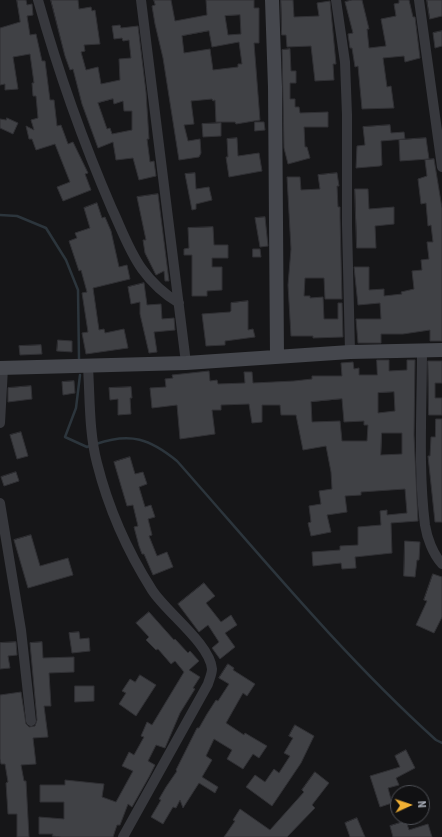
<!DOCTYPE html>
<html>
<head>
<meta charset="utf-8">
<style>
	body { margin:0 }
	#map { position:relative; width:442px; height:837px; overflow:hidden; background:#161618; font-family:"Source Sans 3",sans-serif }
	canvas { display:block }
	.north { position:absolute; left:390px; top:785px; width:40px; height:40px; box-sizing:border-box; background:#111113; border:1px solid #4d4f55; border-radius:50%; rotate:87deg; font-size:11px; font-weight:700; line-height:16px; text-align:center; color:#a8adb8 }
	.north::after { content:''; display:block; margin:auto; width:14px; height:18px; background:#f2b134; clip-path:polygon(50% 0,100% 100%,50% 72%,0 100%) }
</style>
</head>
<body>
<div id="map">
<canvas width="442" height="837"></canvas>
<div class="north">N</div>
</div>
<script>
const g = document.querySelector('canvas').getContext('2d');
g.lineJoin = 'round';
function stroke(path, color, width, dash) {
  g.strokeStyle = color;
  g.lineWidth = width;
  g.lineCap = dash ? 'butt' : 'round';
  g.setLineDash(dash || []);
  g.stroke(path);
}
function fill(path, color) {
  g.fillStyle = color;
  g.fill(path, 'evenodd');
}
const stream = new Path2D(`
	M0,215L17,216L46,228L66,260L78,290L79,359
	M80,375L76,408L65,437L87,447L92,445
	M96,444C131,432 150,439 177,461C261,556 342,655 436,740L442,743`);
const building = new Path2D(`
	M17,0H26L27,5L32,4L33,15L27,16L30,35L36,34L42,61H45L50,100H54L57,126L61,125L68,144L73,142L88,173L85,174L91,190L63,201L57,187L70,182L55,144L36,150L32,139H29L26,126L34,130L31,120L38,118L36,96H33L32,83H34L30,54L13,57L18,89L5,90V84L0,85V28L20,22Z
	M51,0H78L79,9L91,7L92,11L95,10L100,44L84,45L85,51L81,52L86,70L98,67L101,84L120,80L119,59L131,58L129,40L123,41L122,38L114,39L112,26L120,25L121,28L138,26L146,92L149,139H147L150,162L154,161L156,176L139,180L133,158L116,160L113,142L98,148L82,104L73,69L70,70L65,56ZM113,99L114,104L123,101L124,111H132V130L112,134L110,128L107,129L98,103Z
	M154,0H171L175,21L207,15L206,0H254V8H259V43H254L260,120L236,124L235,122H216L215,100L213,101L212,99L191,101L194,124L184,125L188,141L200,139L201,153L199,157L179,160L163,58L155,24L152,6L155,5ZM240,15L241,34L228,35L225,16ZM209,31L212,47L239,42L242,64H238V67L213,70L210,49L184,53L182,36Z
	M281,0H293L294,17L319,16L317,3L330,1L336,64H333L334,80L315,81L311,46L287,47L286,35H282Z
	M352,0H362L369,29H367L369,48L386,46L381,19L396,16L394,4L399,3V0H409L413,17H415L420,58L405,62L404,56L383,58L387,87L391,86L394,108L362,109L358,66L355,67L352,48H350L348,34L353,33L345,2Z
	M427,0H442V16L430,19Z
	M442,31V46L435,48L433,33Z
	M290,49L291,71H296V83H290V99H295V107H299L300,113L328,112V127H304L305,147H307L310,158L288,164L284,148L282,50Z
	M7,118L18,123L13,134L0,128V119L6,120Z
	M255,122H264L265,130L255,131Z
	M221,123V136L203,137L202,124Z
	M390,125L391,133L404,132L405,139L381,141L382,165L380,166L356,168L357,146L365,145L363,127Z
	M237,138L238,156L259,153L262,171L229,177L226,157H228L227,139Z
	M426,138L429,159L400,161L399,140Z
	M434,159L442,208V341H430V330L403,334H381V343H358L356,319H381L380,303L358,305L354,267H369V290L384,289V296L402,294L401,292L414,289L412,271L422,270L421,260L429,259L427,242H433L431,225L428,226L426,203L421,204L418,179L427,176L425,160Z
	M195,173L196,189L209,187L212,200L196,204V209L192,210L185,174Z
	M337,173L339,186H337L338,207H340V217L342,299H325L324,278H305L304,296H310V298L323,297L324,319H338V303H342L343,337L313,338V336H291L288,285L291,249L287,177H300L301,190L320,189L318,175Z
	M355,189H368L369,209L394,207V224L375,226L376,248H357Z
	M158,194L169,281H165L164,271L156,275L145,253L143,240H146L137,197Z
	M97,203L102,218L105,217L111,231L119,267L127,265L130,279L93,288L99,330L104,329L105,333L124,329L128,348L86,354L82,333L88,332L82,293L87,292L81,270L79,271L69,241L77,238L75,233L90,228L84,208Z
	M265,217L268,246L260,247L255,218Z
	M213,227L214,245H228V258H212V267H222V290L207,291V296H192V255H184V249L189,248L188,228Z
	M253,249H260L261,257H253Z
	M144,283L147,305L161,304L162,319L174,318L175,330L154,332L157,352L149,353L140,314V302L131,304L128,287Z
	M248,301V330L253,329L255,337L225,341V345L206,346L202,314L230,312L231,311V303Z
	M58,340L72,341V352L57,351Z
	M41,345L42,354L20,355L19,346Z
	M377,360H389V371L407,370V360H415L414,435L418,521L391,523L392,553L355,557L356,568L342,569L341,563L313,566L312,552L340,550V546L358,545V527L381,525L380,511L387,510V515L407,513L405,489L361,492V495L345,496L347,512L327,515L331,532L311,536L308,523L311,522L309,506L321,504L319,491L332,489L331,472L326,446L303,450L296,415H281L280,405H262V422L252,423L249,404L221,405V410H212L215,434L180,439L177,405L152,408L150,388L166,387L165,379L173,378L172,375L209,371L210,381L217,380L218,384L245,383L244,372H252L253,383L294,381L312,379V376H342L341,363L353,362L354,369L359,368V375H377ZM394,392L395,411L378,413V393ZM342,399L344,422L364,421V425H368L367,441H342L340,421L312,422L311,402ZM382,433H402V454L381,455Z
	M428,361H442V383H435V398H442V415H429Z
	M74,381L75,393L63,395L62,382Z
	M31,386L32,399L8,402V388Z
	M131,387L132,398H130L131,414L118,415V399L110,400L109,388Z
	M436,419H442V522H435L428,456H430L431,437H435Z
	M21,432L28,456L17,459L10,435Z
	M130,457L135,474L143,472L147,484L139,487L145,507L151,505L155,517L148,519L152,535L149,536L157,556L167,552L173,567L153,575L144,554H142L139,546L134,527L138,526L133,505L127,506L114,462Z
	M16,472L19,481L4,486L1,477Z
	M31,535L40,566L68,558L73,575L28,588L14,540Z
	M405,541L420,542L419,560H417L415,577L404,576Z
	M433,574L442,577V617L434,633L416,625L427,601L424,600Z
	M204,583L215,596L206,603L221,622L231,615L237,625L225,633L235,647L220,659L212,648L219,642L208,625L199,632L178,604Z
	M149,612L174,640L175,639L188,653L190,651L199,661L189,670L200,677L193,688L195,689L180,713L165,748L156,745L148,761L155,765L149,777L132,807L128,804L120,825H117L113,837H61L52,836L53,834H39V817L64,819V802H40V785H65V780L104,784L102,797L116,802L133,771L122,766L129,752L134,755L144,737L141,736L147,722L152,725L184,672L175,661L171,664L158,649L156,650L146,640L149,637L136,623Z
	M79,632L80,639L89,638L90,651L72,653L69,633Z
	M16,642L17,655L8,656L10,668L0,669V643Z
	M42,642L43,658L74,657V672L49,673L51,706H44L48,737L33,738L36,764L21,765L24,781H26L29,837H17V814H8L6,783L8,782L5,764H1L0,759V695L21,692L26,724L29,727L35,726L37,720L30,643Z
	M228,664L234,668L233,670L255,684L247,696L243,693L226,723L244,735L245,733L250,736L267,746L259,758L253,754L243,769L227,759L232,750L214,739L206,756L212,760L202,777L218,787L215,793L199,783L183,808L180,800L176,808L173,807L163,824L151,817L161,800L159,799L166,787L177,771L176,770L197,728H199L207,714L216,700L218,701L229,684L219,678Z
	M140,675L156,685L136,716L119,704L126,693L122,691L130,679L135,682Z
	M75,686H94V701L75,702Z
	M295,725L314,736L301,763L272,806L246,787L255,775L265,782L274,769L279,773L290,756L284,753L293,738L289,736Z
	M406,750L415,768L396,778L399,785L388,788L392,803L380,807L370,776L400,767L395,756Z
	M315,772L329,783L312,805L315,808L287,837H224L235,821L233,820L240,809L270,830L304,792L302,790Z
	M357,818L365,837H350L345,823Z
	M406,821L409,830L428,824L432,837H393L390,826Z`);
const street = new Path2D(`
	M38,0C58,71 83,142 112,209C121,228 129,251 142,269C152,283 164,294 179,303
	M141,0L186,363
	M336,0L345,62L347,115V225L350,352
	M419,0L442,167
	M422,350C422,406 418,470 425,525C427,538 433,554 442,564
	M88,367C90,398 89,433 97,463C108,507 128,552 152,590C166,612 210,644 212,669C212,674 209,680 208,684L123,837
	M0,423L3,368
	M0,503L21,630L31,721`);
const secondary = new Path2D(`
	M272,0L275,87L277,357
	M0,368L186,363L350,352L442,350`);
stroke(stream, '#2c353c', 2.5);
fill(building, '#404145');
stroke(building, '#303034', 1);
stroke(street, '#37383d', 10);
stroke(secondary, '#45474d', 14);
</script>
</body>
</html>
